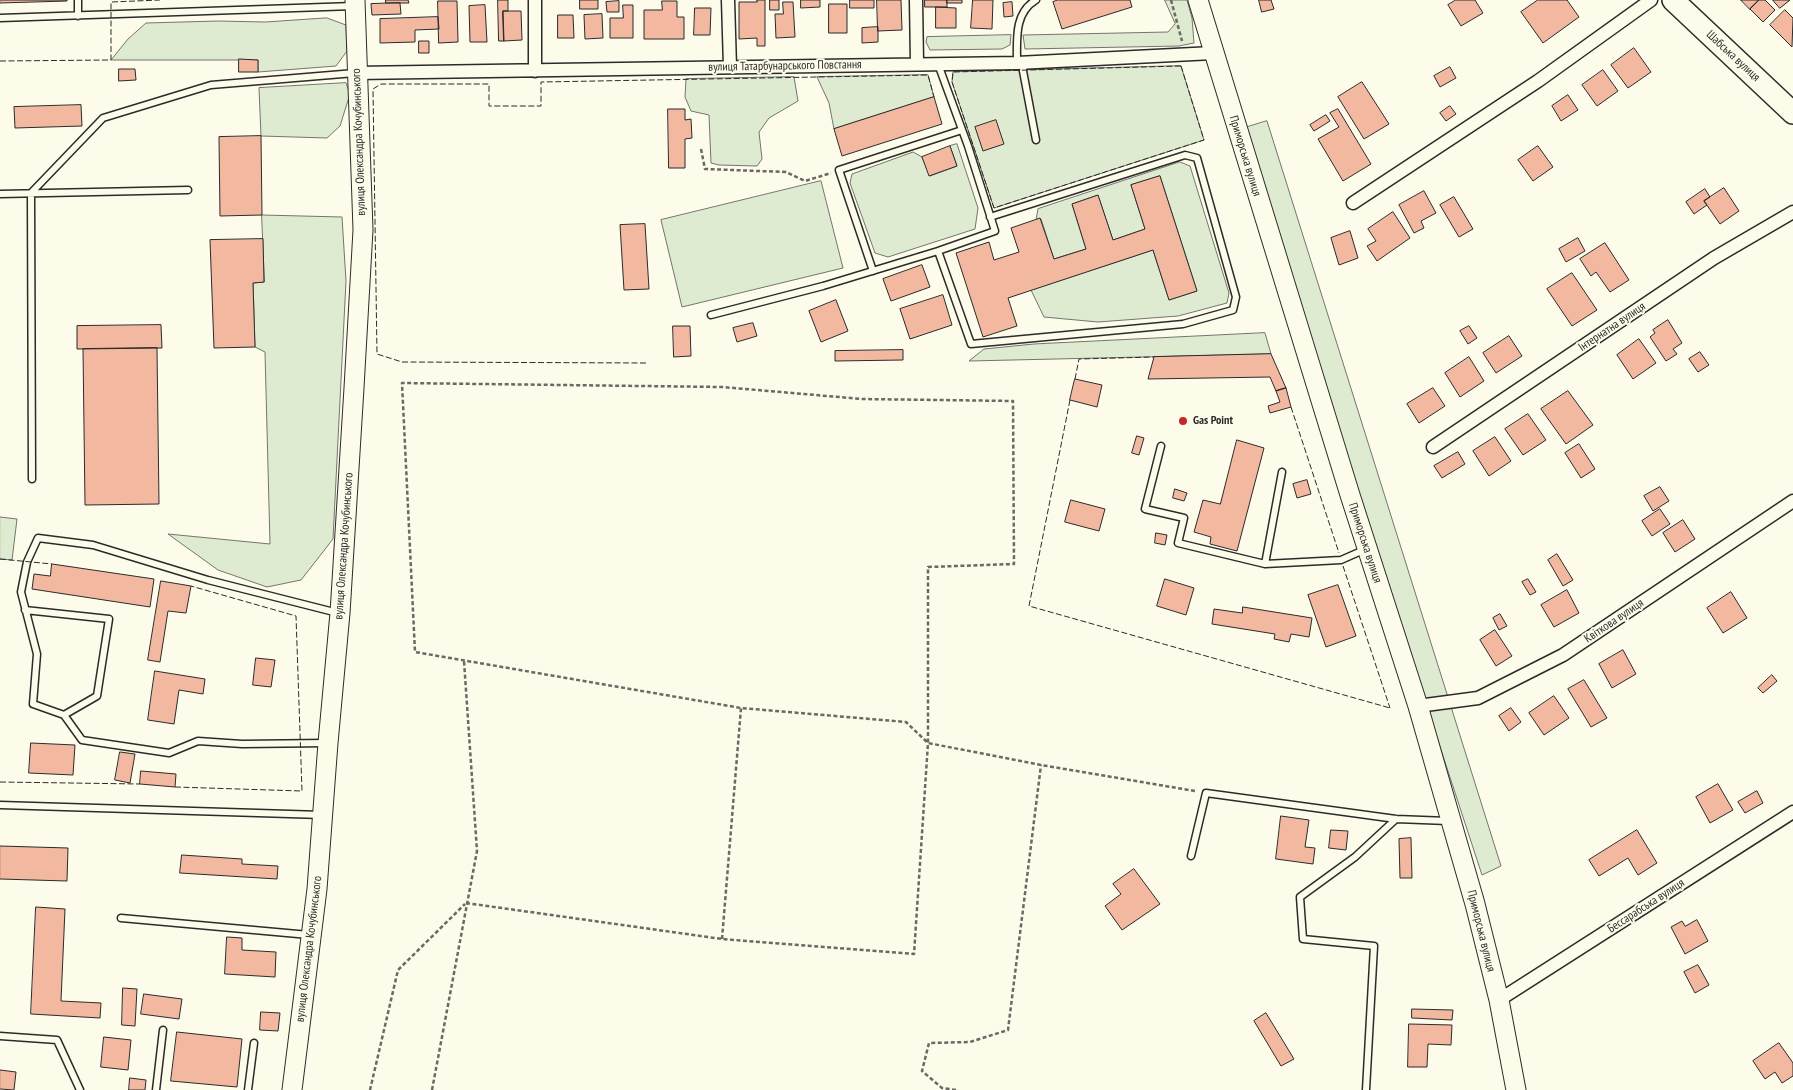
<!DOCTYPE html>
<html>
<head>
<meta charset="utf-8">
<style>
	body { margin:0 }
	canvas { display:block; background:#fdfbea }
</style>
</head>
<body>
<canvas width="1793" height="1090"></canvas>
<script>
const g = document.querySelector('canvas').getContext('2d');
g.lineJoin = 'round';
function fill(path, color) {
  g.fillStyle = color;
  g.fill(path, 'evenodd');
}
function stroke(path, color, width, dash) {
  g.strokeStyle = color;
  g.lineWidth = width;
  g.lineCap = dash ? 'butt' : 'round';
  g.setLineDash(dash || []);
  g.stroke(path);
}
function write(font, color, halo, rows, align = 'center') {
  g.font = font + ' "PT Sans Narrow",sans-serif';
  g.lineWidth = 4;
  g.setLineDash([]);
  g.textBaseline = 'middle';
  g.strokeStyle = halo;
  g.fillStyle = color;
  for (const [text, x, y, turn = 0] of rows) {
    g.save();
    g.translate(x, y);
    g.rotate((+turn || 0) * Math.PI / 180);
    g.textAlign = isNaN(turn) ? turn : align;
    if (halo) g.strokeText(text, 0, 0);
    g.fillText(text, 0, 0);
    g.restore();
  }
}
const green = new Path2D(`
	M1165,0H1187L1192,18L1194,43L1179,46L1025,49L1023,35L1168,32L1175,24Z
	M327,18L346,25L347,51L336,66L258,72V60H111L128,39L146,23L218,21L265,22Z
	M1011,35L1010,45L1002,49L930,50L926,42L927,37Z
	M1181,66L1204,140L994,208L952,82L953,72Z
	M928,75L934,97L834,129L829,103L817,77Z
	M794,77L798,101L769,118L759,132L762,159L757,166L719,165L711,163L709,115L691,111L685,97L686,79Z
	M346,83L350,94L340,126L327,138L261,136L259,88Z
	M1267,121L1501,866L1482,875L1238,130Z
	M957,144L978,208L975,229L888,257L875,253L850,183L852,174L913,152L922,157L930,176L957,166L950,146Z
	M1180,162L1190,166L1229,293L1227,303L1178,316L1098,322L1044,317L1031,290L1153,250L1169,300L1197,291L1160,176L1131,185L1145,229L1113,240L1098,195L1072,204L1086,249L1054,259L1041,219L1036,220L1038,209Z
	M821,181L843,268L682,307L661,220Z
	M262,215L342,217L346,281L333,539L301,580L267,587L218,570L168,534L270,544L265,352L255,347L253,283L264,282Z
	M1265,333L1271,354L969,361L984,349L1034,344Z
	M0,517L17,519L12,560L0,559Z`);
const building = new Path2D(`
	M0,0H67V1L0,3Z
	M386,0H408L409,3H386Z
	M498,0H508V11H503L504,41H499Z
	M580,0H598V9H580Z
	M757,0H765V46H757V38L739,39V2H757Z
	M770,0H779V10H770Z
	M801,0H820V7L801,8Z
	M850,0H874V8H850Z
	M877,0H901L902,30L878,31Z
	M925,0H947V7H925Z
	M947,0H962V3H947Z
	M973,0H993L992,29L971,28Z
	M1058,0H1130L1132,7L1062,29L1053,2Z
	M1259,0H1271L1274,9L1262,12Z
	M1456,0H1475L1483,13L1461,26L1448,5Z
	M1538,0H1567L1579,17L1543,43L1521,12Z
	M1741,0H1759L1750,9Z
	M1759,0H1765L1775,10L1763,22L1750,9Z
	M1773,0H1790L1780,8Z
	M438,1H457L458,42L439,43Z
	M619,1V12H607L606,2Z
	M662,1H677V17H684V39H644V10H662Z
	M783,2H793L795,37L776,38L775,14H783Z
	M1012,2L1013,16L1004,17L1003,3Z
	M400,3L401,14L372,15L371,4Z
	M829,4H847V33H829Z
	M485,5L487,42H470L469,6Z
	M623,5H633V38H610V18H623Z
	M936,7L956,8V28H936Z
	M695,8H711L710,35H694Z
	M1785,10L1793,18L1792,47L1770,25Z
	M503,11H521L522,40L504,41Z
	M602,14L603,38L585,39L584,15Z
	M558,15H573L574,38H558Z
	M438,17L439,29L415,30V42L380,43V19Z
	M878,27V42L862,43V28Z
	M419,41H429V53H419Z
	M1634,48L1651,72L1628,88L1611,65Z
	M239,59L258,60V72H239Z
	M1450,67L1456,78L1440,87L1434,76Z
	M119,69H135L136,80L119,81Z
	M1603,70L1618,91L1597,106L1582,85Z
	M1362,82L1389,124L1364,139L1338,97Z
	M1568,95L1578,110L1561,121L1552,106Z
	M934,97L942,124L842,156L834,129Z
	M81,105L82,126L15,128L14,107Z
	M1450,106L1456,114L1446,121L1440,113Z
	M668,109H685V120L691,119L692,138L685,139V168H669Z
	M1338,109L1371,164L1343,181L1318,139L1339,127L1330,113Z
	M1326,115L1330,121L1314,131L1310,125Z
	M996,120L1004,144L983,151L975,127Z
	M261,136L262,215L220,216L219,137Z
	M950,146L957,166L929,176L922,157Z
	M1538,146L1553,167L1533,181L1518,160Z
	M1160,176L1197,291L1169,300L1153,250L1008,298L1017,326L983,337L956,253L989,242L994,260L1019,252L1011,228L1040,218L1054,259L1086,249L1072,204L1098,195L1113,240L1145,229L1131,185Z
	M1724,188L1739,211L1720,224L1704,201Z
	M1705,189L1710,197L1704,201L1707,205L1694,214L1686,202Z
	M1424,191L1436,213L1421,221L1424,228L1414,233L1399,205Z
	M1454,197L1473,229L1459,237L1440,205Z
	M1393,212L1410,238L1377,261L1367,246L1376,241L1368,229Z
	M645,224L649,289L624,290L620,225Z
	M1350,231L1358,258L1339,265L1331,238Z
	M1578,238L1585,251L1566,262L1559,249Z
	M263,239L264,282L253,283L255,347L214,348L210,240Z
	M1605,243L1629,280L1610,292L1596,272L1591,276L1580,259Z
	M922,265L930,287L891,301L883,279Z
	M1572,273L1597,310L1572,326L1547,289Z
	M943,295L952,325L910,339L900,309Z
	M836,300L848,331L821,342L809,311Z
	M1668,320L1682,343L1673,349L1677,354L1666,361L1650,337L1655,333L1653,330Z
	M753,323L757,336L737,342L733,328Z
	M161,325L162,348L77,349V326Z
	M673,326H690L691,356L674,357Z
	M1469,326L1477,338L1468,344L1460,331Z
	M1509,336L1522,356L1496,373L1483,353Z
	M1639,339L1656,363L1633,379L1617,355Z
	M157,348L159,504L85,505L83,349Z
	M903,350V360L835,361V351Z
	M1700,352L1709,365L1698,372L1689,359Z
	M1271,354L1286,388L1276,391L1270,377L1148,379L1154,357Z
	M1469,357L1484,381L1460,397L1445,373Z
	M1075,379L1102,385L1097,407L1070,400Z
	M1286,388L1291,407L1270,413L1268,406L1280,402L1276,391Z
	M1433,388L1445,406L1419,423L1407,404Z
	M1568,391L1593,425L1566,444L1541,409Z
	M1528,414L1546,440L1523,455L1505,429Z
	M1137,436L1144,438L1139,455L1132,453Z
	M1495,437L1511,461L1489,476L1473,451Z
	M1237,440L1264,448L1237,551L1210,544L1211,537L1194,532L1203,500L1220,504Z
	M1579,444L1595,469L1581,478L1565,453Z
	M1458,452L1465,464L1442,478L1434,466Z
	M1307,480L1311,494L1297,498L1293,484Z
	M1660,487L1669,501L1653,511L1644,496Z
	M1175,489L1187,493L1184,501L1173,498Z
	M1071,500L1105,509L1099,531L1065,522Z
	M1660,509L1670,524L1652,536L1642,521Z
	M1683,520L1695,539L1675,552L1663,533Z
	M1156,533L1167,535L1165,545L1155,543Z
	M1557,554L1573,580L1563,586L1548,560Z
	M52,564L154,579L150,607L32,589L34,574L50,576Z
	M1165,579L1194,588L1186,615L1157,606Z
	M1528,579L1536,592L1530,595L1522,582Z
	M161,581L191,586L186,613L168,611L160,662L148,660Z
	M1338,585L1356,636L1326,647L1308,595Z
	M1567,590L1579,613L1554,627L1541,605Z
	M1731,592L1747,618L1723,633L1707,608Z
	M1243,607L1312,618L1309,637L1291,634L1289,642L1274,639L1275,634L1212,624L1214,609L1242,613Z
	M1500,614L1507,626L1499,630L1493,618Z
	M1495,630L1512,656L1496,666L1480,640Z
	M1623,650L1636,674L1612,688L1599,664Z
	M256,658L275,660L271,687L253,685Z
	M155,671L205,679L203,694L179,690L174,724L148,720Z
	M1772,675L1777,681L1763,693L1758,688Z
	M1584,680L1607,718L1591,727L1568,689Z
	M1554,696L1569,718L1544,735L1529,713Z
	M1511,708L1521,722L1509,731L1499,716Z
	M31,743L75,745L73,775L29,773Z
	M120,752L135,754L130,783L115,780Z
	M141,771L176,774L175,787L140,784Z
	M1718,784L1733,810L1710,823L1696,797Z
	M1757,791L1763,803L1745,813L1738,802Z
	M1281,816L1309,820L1305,847L1315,848L1313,864L1276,859Z
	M1331,830L1348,831L1346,850L1329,848Z
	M1637,830L1657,863L1638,875L1628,858L1599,876L1589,860Z
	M1411,838L1412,878H1400L1399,839Z
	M0,846L68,848L67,881L0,879Z
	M182,855L242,859V864L278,866L277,879L180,873Z
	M1134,869L1160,904L1122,930L1105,906L1121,894L1113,884Z
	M36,907L65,909L61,1001L101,1003L100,1018L31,1014Z
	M1697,920L1708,941L1685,954L1671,927L1682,921L1685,926Z
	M227,937L242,938V950L276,952L275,977L225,974Z
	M1698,965L1709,985L1695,993L1684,972Z
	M123,988L137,989L135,1026L122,1025Z
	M144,994L182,999L179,1019L141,1014Z
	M1412,1009L1453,1010L1452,1020L1412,1018Z
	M261,1012L280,1013L278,1031L260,1030Z
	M1266,1013L1294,1059L1281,1066L1254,1021Z
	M1409,1024L1452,1025L1451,1045L1428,1044L1427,1067H1408Z
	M177,1032L242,1039L237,1087L171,1081Z
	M104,1037L131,1040L128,1070L101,1067Z
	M1779,1043L1793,1063V1076L1782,1083L1775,1072L1765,1079L1753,1061Z
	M0,1070L16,1072L14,1090L0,1089Z
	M130,1078L146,1080L145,1090H129Z`);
const path = new Path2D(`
	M1171,0L1182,41
	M701,149L705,169L786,172L805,181L831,173
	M466,903L722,939L914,954L928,743V567L1014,564L1013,401L862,399L722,387L402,383L415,652L741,708L906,722L928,743L1041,765L1195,791
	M722,939L741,708
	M370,1090L398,970L465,904
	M432,1090L477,851L464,661
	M956,1090L942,1088L922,1071L929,1043L970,1042L1008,1030L1041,765`);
const lane = new Path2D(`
	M78,0V16
	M0,18L354,6
	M1024,62L1023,71L1036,140
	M1017,63C1017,39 1014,13 1036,0
	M0,194L188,190
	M938,251L971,344L1183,324L1233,310L1236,297L1197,158L1185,155L990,217
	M873,271L839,170L962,130
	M711,315L823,286L938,251L995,231L968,146L938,64
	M1161,446L1145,509L1184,518L1178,543L1265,564
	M1282,472L1265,564L1341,560L1366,549
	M32,479L31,193L103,118L211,85L355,73
	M25,610L109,619L97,696L64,715L33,704L37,654L21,592L27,562L38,538L93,545L208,580L338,613
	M64,715L82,740L169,753L198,741L242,744L327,743
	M0,805L322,815
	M1191,856L1206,793L1396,819L1448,821
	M121,918L309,935
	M0,1036L57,1040L80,1090
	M156,1090L163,1030
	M248,1090L254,1043
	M1366,1090L1374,946L1303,939L1300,897L1355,857L1396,819`);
const street = new Path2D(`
	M535,0V71
	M728,0L730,67
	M916,0L917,63
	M356,73L1017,63L1213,53
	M1353,203L1538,81L1651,0
	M1433,447L1714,258L1793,212
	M1418,706L1478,698L1563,655L1793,501
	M1499,1000L1793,812`);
const secondary = new Path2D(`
	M1198,0L1350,495L1418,706L1475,904L1499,1000L1516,1090
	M292,1090L317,889L328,743L340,613L354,388L363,230L355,0`);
const primary = new Path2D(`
	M1673,0L1793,113`);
const fence = new Path2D(`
	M0,61L111,60V2L160,0
	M1181,66L1204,140L994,208L952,82L953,72Z
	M646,363L402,362L377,354L373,89L381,84H489V106H541V82L928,75L934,97
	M1075,379L1079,359L1154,357
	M1070,400L1029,606L1390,708
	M1291,407L1339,553
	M0,559L52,564
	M1343,566L1390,708
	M0,782L140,784
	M175,787L302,791L296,616L191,586`);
const markers = [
	[1183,421,5,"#c62828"]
];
const streetNames = [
	["Шабська вулиця",1733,56,43],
	["вулиця Татарбунарського Повстання",785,66,-1],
	["вулиця Олександра Кочубинського",359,142,-92],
	["Приморська вулиця",1245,156,73],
	["Інтернатна вулиця",1612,327,-34],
	["Приморська вулиця",1365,543,72],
	["вулиця Олександра Кочубинського",344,546,-86],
	["Квіткова вулиця",1614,621,-34],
	["Бессарабська вулиця",1646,906,-33],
	["Приморська вулиця",1481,931,76],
	["вулиця Олександра Кочубинського",309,949,-83]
];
const poiNames = [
	["Gas Point",1193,421]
];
fill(green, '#deebd1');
stroke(green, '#74746e', 1);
fill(building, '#f2b8a0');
stroke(building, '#2b2b2b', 1);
stroke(lane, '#2b2b2b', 9);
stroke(street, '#2b2b2b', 15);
stroke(secondary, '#2b2b2b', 21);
stroke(primary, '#2b2b2b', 24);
stroke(path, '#6a6964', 2.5, [4, 2.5]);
stroke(lane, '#fdfbea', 6);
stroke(street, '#fdfbea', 12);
stroke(secondary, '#fdfbea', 19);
stroke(primary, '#fdfbea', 21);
stroke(fence, '#2b2b2b', 1, [6, 2.5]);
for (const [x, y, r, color] of markers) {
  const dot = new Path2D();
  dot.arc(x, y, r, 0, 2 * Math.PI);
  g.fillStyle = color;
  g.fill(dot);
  stroke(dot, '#fdfbea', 2);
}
write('12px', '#2b2b2b', '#fdfbea', streetNames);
write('bold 12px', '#2b2b2b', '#fdfbea', poiNames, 'left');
</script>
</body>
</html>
